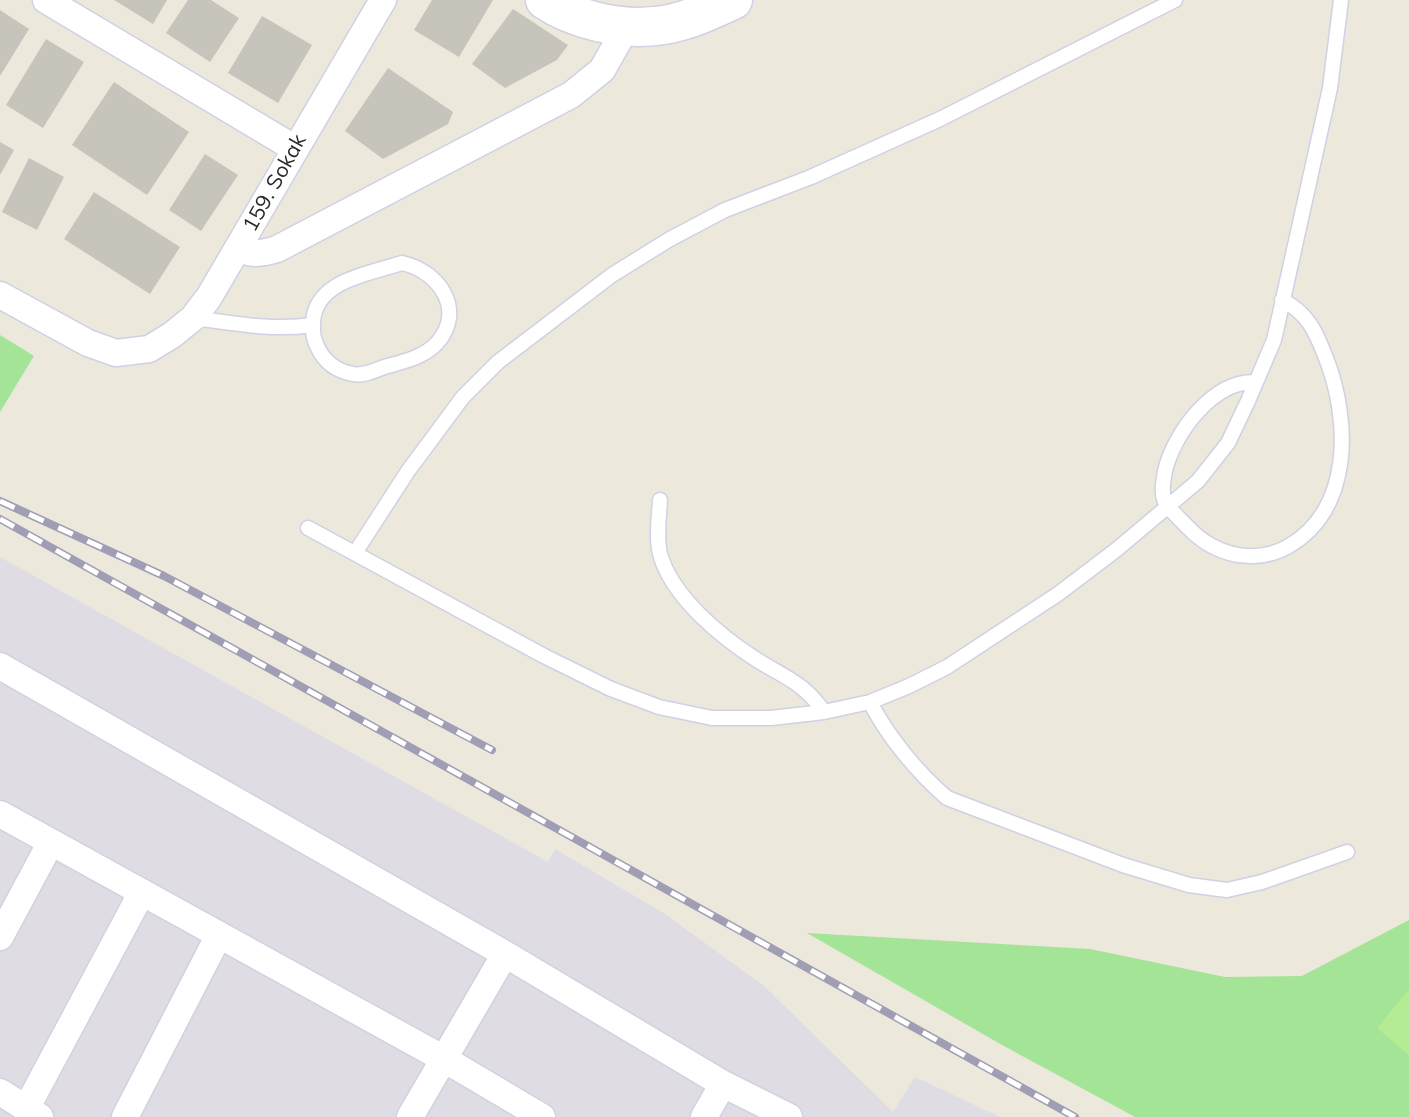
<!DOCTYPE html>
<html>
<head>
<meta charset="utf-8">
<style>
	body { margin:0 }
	canvas { display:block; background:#ece8db }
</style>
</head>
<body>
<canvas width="1409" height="1117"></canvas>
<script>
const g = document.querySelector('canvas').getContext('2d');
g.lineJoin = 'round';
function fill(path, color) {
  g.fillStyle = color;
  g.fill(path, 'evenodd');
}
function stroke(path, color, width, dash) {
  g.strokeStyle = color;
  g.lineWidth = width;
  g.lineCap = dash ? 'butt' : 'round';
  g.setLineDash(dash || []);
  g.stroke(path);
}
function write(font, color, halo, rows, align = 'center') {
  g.font = font + ' Mulish,sans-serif';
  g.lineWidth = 6;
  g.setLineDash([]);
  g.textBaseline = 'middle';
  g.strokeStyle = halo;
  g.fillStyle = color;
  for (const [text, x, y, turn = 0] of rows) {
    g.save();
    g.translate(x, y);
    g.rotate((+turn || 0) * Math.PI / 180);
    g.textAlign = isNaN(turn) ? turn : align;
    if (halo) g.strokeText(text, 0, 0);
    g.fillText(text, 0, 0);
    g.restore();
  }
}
const industrial = new Path2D(`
	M0,557L548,862L555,849L665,914L764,986L893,1112L915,1077L1000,1117H0Z`);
const green = new Path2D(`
	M0,335L34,356L0,412Z
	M1409,920V1117H1135L1002,1045L807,933L1090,949L1225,977L1302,976Z`);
const pitch = new Path2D(`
	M1409,989V1055L1377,1028Z`);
const building = new Path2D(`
	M114,0H167L153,24Z
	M188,0H211L239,18L210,62L166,33Z
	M432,0H493L459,57L414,30Z
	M513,9L568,45L557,60L505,88L472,64Z
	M0,10L29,29L0,76Z
	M262,16L312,45L278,103L228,73Z
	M46,39L84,62L43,128L6,105Z
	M388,68L453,112L448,124L383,159L345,131Z
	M114,82L189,132L147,195L72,145Z
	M0,142L14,150L0,175Z
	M205,154L238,175L201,231L169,210Z
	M29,158L64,177L37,230L2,212Z
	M94,192L180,247L150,294L64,239Z`);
const lane = new Path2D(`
	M402,263C439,271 466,310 437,343C423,358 402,362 384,367C374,371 363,376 353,374C336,371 324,362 317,346C312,336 312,326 314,315C322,279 372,273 402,263Z
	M193,318C234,323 272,331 312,325
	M1256,382C1213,380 1174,433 1165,471C1163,483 1160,497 1168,507C1182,521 1195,537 1212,546C1236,559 1265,560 1289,546C1353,508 1350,420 1326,358C1316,332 1308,313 1282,300
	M660,500C659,517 656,537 660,554C672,597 721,637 757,660C786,678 804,683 824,712
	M308,528L544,656L611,689L659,707L712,718H771L824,712L870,702L909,686L947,667L1058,594L1116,550L1198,481L1228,443L1248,401L1274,340L1330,88L1341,0
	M355,553L408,471L463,397L498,362L612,275L670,239L725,210L811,177L940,119L1175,0
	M870,702C888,737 917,772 947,798L1123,865L1189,885L1227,890L1262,882L1347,852`);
const street = new Path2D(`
	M46,0L294,148
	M239,248C250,256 265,253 277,249L571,95L602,70L627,26
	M0,295L88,343L116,353L149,349L172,335L193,318L209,297L383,0
	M0,666L505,954L723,1084L789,1117
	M0,814L444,1059L542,1117
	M0,937L51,842
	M0,1092L40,1117
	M26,1109L142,892
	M125,1117L219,935
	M410,1117L505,954
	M704,1117L723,1084`);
const secondary = new Path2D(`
	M545,0C575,20 619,30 655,26C682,24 709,11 733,0`);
const rail = new Path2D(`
	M0,501L164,576L492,750
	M0,519L1075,1117`);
const streetNames = [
	["159. Sokak",275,183,-61]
];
fill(industrial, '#e0dce4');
fill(green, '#a3e497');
fill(pitch, '#b5eb92');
fill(building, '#c7c4bb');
stroke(lane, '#d0d1e3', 17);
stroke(street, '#d0d1e3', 29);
stroke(secondary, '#d0d1e3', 41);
stroke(lane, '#fff', 14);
stroke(street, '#fff', 26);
stroke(secondary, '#fff', 38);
stroke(rail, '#9f9eb4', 8);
stroke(rail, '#fff', 5, [16]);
write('21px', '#2a2a2a', '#fff', streetNames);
</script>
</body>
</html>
